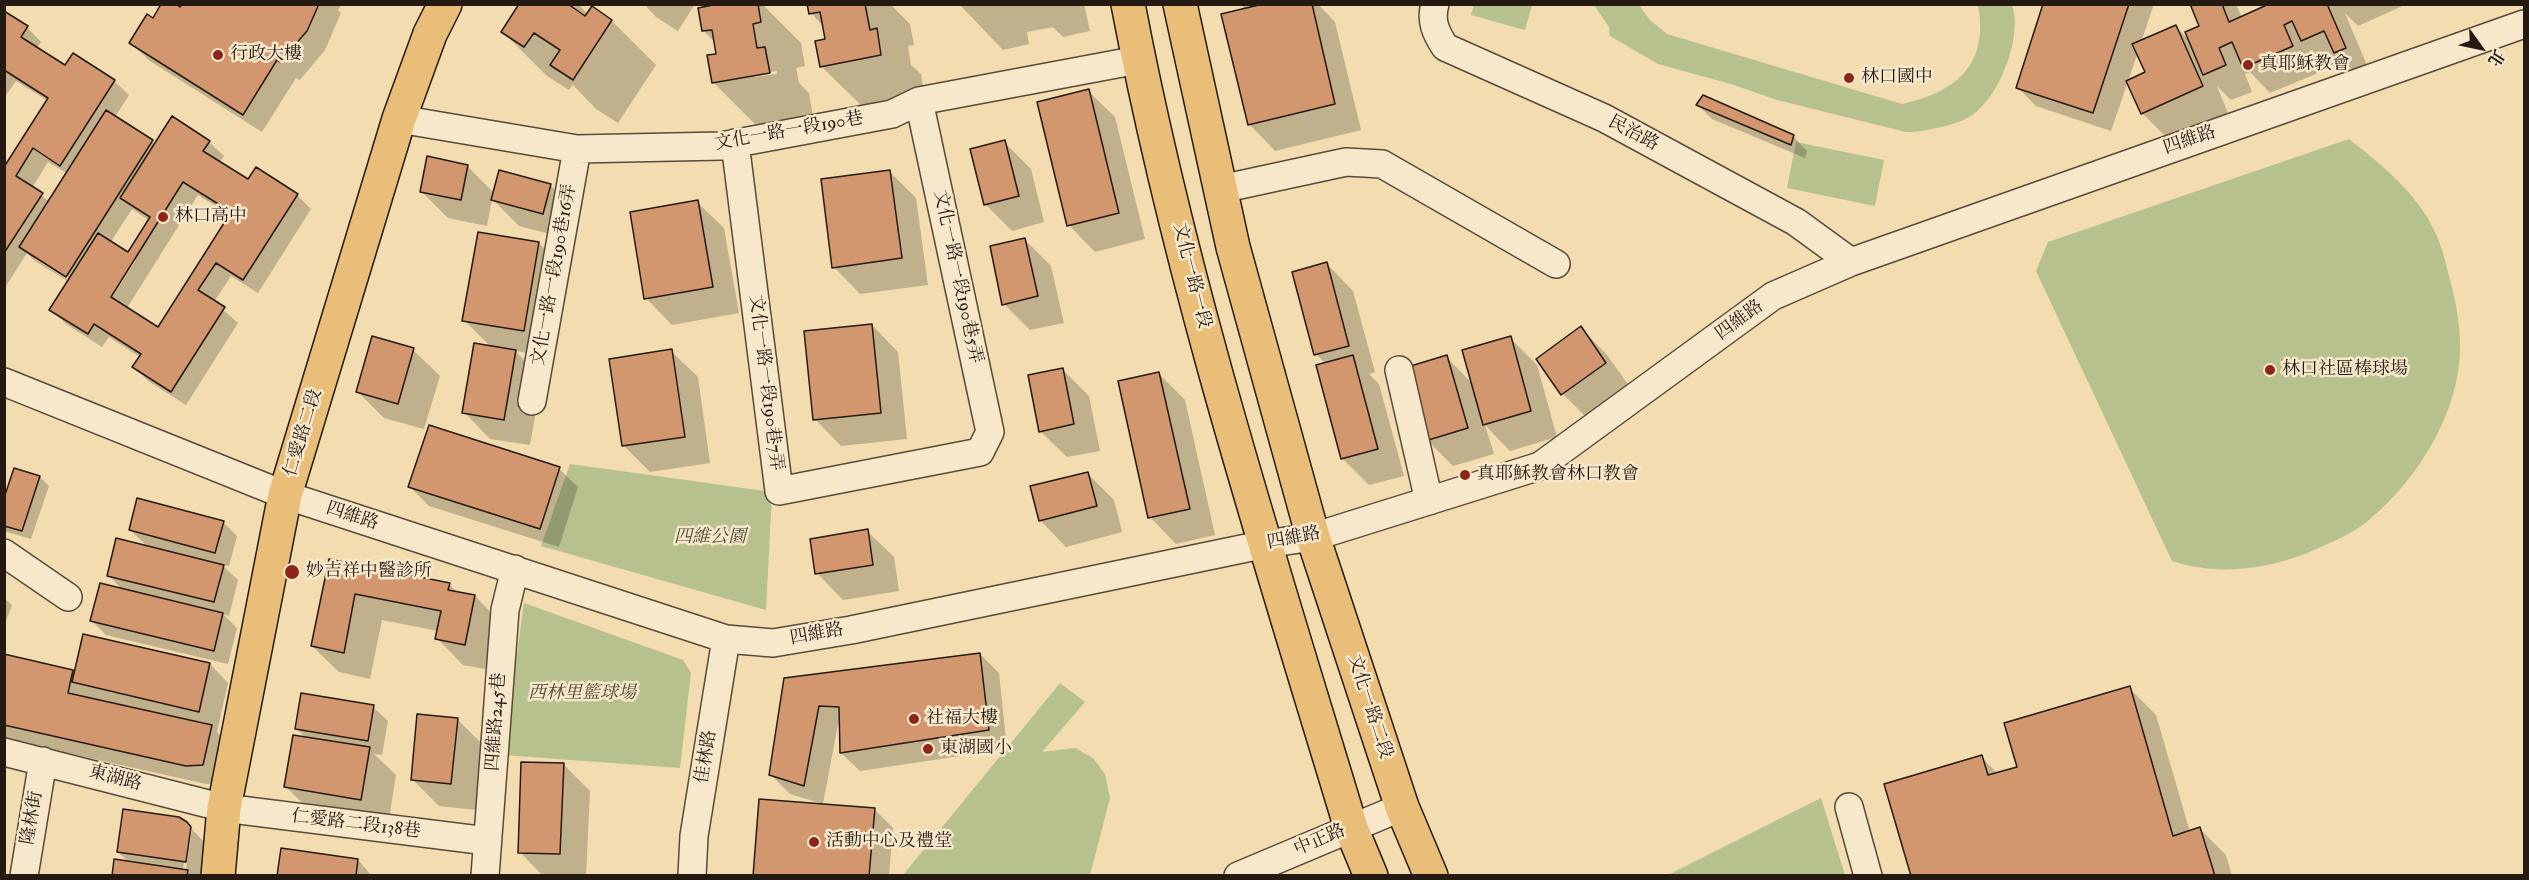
<!DOCTYPE html>
<html>
<head>
<meta charset="utf-8">
<style>
	body { margin:0 }
	#map { position:relative; width:2529px; height:880px; overflow:hidden; background:#f2dcb0; font-family:"IM FELL Double Pica","Noto Serif TC",serif }
	canvas { display:block }
	.frame { position:absolute; inset:0; border:6px solid #241a11; pointer-events:none }
	.north { position:absolute; left:2451px; top:18px; width:60px; height:60px; -webkit-text-stroke:4px #f7e8cc; paint-order:stroke; rotate:123deg; font-size:16px; font-weight:700; line-height:24px; text-align:center; color:#241a11 }
	.north::after { content:''; display:block; margin:auto; width:21px; height:27px; background:#241a11; clip-path:polygon(50% 0,100% 100%,50% 72%,0 100%) }
</style>
</head>
<body>
<div id="map">
<canvas width="2529" height="880"></canvas>
<div class="frame"></div>
<div class="north">北</div>
</div>
<script>
const g = document.querySelector('canvas').getContext('2d');
g.lineJoin = 'round';
function fill(path, color) {
  g.fillStyle = color;
  g.fill(path, 'evenodd');
}
function stroke(path, color, width, dash) {
  g.strokeStyle = color;
  g.lineWidth = width;
  g.lineCap = dash ? 'butt' : 'round';
  g.setLineDash(dash || []);
  g.stroke(path);
}
function write(font, color, halo, rows, align = 'center') {
  g.font = font + ' "IM FELL Double Pica","Noto Serif TC",serif';
  g.lineWidth = 5;
  g.setLineDash([]);
  g.textBaseline = 'middle';
  g.strokeStyle = halo;
  g.fillStyle = color;
  for (const [text, x, y, turn = 0] of rows) {
    g.save();
    g.translate(x, y);
    g.rotate((+turn || 0) * Math.PI / 180);
    g.textAlign = isNaN(turn) ? turn : align;
    if (halo) g.strokeText(text, 0, 0);
    g.fillText(text, 0, 0);
    g.restore();
  }
}
const green = new Path2D(`
	M1474,5V4L1532,5L1525,30L1471,15Z
	M1594,5H1639L1649,19L1667,34L1902,104C1957,92 1989,64 1978,5H2012C2024,38 1996,109 1961,121C1949,126 1918,133 1906,132L1777,100L1731,84L1658,64L1610,36L1609,27Z
	M2349,139C2382,165 2417,193 2435,232C2442,246 2446,264 2450,280C2456,302 2460,324 2460,347C2460,412 2418,479 2369,520C2354,533 2332,542 2314,550C2269,570 2218,576 2172,561L2036,271L2048,242Z
	M1796,142L1884,160L1875,206L1787,188Z
	M570,464L772,492L766,610L541,546Z
	M524,603L683,660L691,673L680,768L503,755Z
	M1060,683L1085,702L1042,752L1075,748L1093,758L1105,774L1110,798L1090,875H903Z
	M1821,798L1845,875H1668Z`);
const shadow = new Path2D(`
	M205,4H342L338,10L341,13L325,50L300,80L296,78L262,132L150,61L131,43L153,20L181,9Z
	M521,4H578L588,14L592,8L612,21L656,65L618,123L596,109L573,85L569,90L547,76L503,32Z
	M644,4H695L678,31L656,17Z
	M727,4H762L801,43L805,66L796,68L799,83L809,93L813,117L758,127L714,83L709,57L718,55L715,43L704,31ZM777,71V74L755,77V74Z
	M809,4H890L910,24L914,45L908,46L911,65L921,74L925,99L866,110L821,66L827,40L824,27L811,13Z
	M959,4H1084L1090,31L1063,37L1053,27L1027,32L1029,44L1003,50Z
	M1240,4H1318L1335,22L1361,130L1275,151L1249,124L1246,10Z
	M2045,4H2154L2141,42L2176,27L2191,42L2201,27L2192,4H2236L2242,18L2273,4H2407L2358,26L2345,13L2371,75L2361,79L2343,61L2329,66L2312,50L2309,52L2318,73L2270,93L2250,72L2245,74L2252,92L2231,100L2217,86L2228,113L2168,139L2142,113L2147,73L2138,52L2111,131L2036,106L2017,87Z
	M4,13L27,27L41,42L36,49L66,67L114,81L129,95L115,117L156,145L209,142L224,156L219,163L248,182L297,195L311,209L258,293L231,276L214,302L238,323L186,405L148,381L134,367L140,357L109,337L102,347L66,324L51,309L69,282L35,261L27,253L4,289V170L48,101L16,81L4,98ZM48,162L68,174L50,202L32,188ZM198,195L230,215L159,329L127,308ZM132,209L150,221L128,254L110,243ZM35,255L73,280L71,282L35,259ZM132,260H136L108,304L106,302Z
	M1088,91L1115,117L1145,239L1095,252L1069,225Z
	M1698,105L1793,136L1807,151L1805,158L1712,119Z
	M1004,142L1031,169L1044,222L1012,231L985,204Z
	M467,166L494,193L550,185L577,212L569,239L519,226L492,199L487,226L448,218L421,191Z
	M889,171L916,198L928,285L860,294L834,267Z
	M697,202L724,228L739,313L672,325L646,298Z
	M1025,240L1051,266L1064,323L1030,330L1004,304Z
	M539,243L565,270L551,357L515,351L542,378L530,445L490,439L464,412L491,347L464,320Z
	M1327,264L1353,291L1375,372L1369,374L1379,384L1404,476L1369,485L1343,459L1318,366L1326,364L1316,354Z
	M872,325L898,352L907,439L841,446L815,419Z
	M1581,328L1607,355L1632,390L1589,420L1563,394Z
	M1510,338L1537,365L1557,437L1510,451L1485,425L1494,454L1453,466L1427,440L1446,357L1472,383Z
	M413,350L440,376L424,429L384,418L358,392Z
	M671,351L698,377L710,463L650,472L623,445Z
	M1063,370L1089,396L1100,451L1067,457L1040,431Z
	M1159,374L1185,400L1215,535L1176,544L1150,517Z
	M559,469L578,487L559,547L429,506L410,487Z
	M1088,474L1114,500L1122,532L1066,547L1040,520Z
	M40,477L49,486L31,539L7,532L4,530V502Z
	M223,522L237,536L229,566L221,564L238,580L229,616L223,614L237,628L228,664L106,635L92,621L123,590L108,575L148,547L130,530Z
	M867,531L894,557L899,591L843,600L817,573Z
	M330,560L449,584L458,593L475,596L501,623L491,670L463,665L437,638L438,631L382,620L370,679L339,672L312,646Z
	M4,598L12,605L4,626Z
	M980,654L999,673L1007,749L860,771L841,753V724H838L823,804L790,794L771,775L785,679Z
	M4,656L73,671L75,674L210,664L228,683L217,732L230,745L221,783L206,784L4,739Z
	M2129,688L2156,715L2190,832L2200,829L2226,855L2232,876H1913L1981,757L1998,774L2019,768Z
	M373,707L388,721L382,755L374,754L396,775L388,825L313,813L286,787L306,738L297,729Z
	M458,720L484,746L477,810L439,806L412,779Z
	M563,764L590,791L586,876H543L520,852Z
	M874,809L893,828L889,876H754Z
	M186,823L205,843L200,875L113,876L130,863L118,852ZM189,830H192L186,869H183Z
	M358,860L372,876H279Z`);
const building = new Path2D(`
	M161,4H176L180,7L182,4H319L307,31L280,62L277,60L243,115L129,43L147,14L153,18Z
	M519,4H568L585,16L592,6L612,20L573,80L550,65L560,50L534,33L524,47L501,32Z
	M718,4H758L761,22L753,24L757,48L765,47L770,73L712,83L707,55L716,54L712,30L702,31L698,8Z
	M807,4H865L870,30L877,28L881,55L820,67L815,41L825,39L820,12L809,14Z
	M1263,4H1312L1335,104L1248,125L1221,14Z
	M2043,4H2129L2093,113L2016,88Z
	M2190,4H2222L2229,22L2269,4H2327L2346,48L2334,53L2324,31L2301,41L2292,21L2284,25L2293,46L2243,68L2232,42L2219,48L2226,65L2203,75L2185,32L2199,26Z
	M4,11L28,26L21,37L65,65L73,53L115,80L60,166L33,148L16,176L43,193L4,253V167L48,98L4,70Z
	M2176,25L2203,86L2141,114L2126,81L2145,72L2132,44Z
	M1089,89L1119,213L1067,226L1037,102Z
	M1703,95L1794,135L1791,145L1696,105Z
	M106,110L153,140L66,277L19,247Z
	M172,116L210,141L203,151L248,179L256,167L298,194L243,280L216,263L198,290L225,307L171,392L132,367L141,354L94,324L88,334L49,310L98,233L128,252L150,217L120,198ZM183,182L231,212L158,327L111,297Z
	M1005,140L1019,196L984,205L970,149Z
	M427,156L468,165L461,200L420,192Z
	M499,170L551,184L543,214L491,200Z
	M890,170L902,258L832,268L821,179Z
	M698,200L713,287L644,299L630,212Z
	M478,232L539,242L524,331L462,321Z
	M1025,238L1038,296L1002,305L990,246Z
	M1327,262L1349,346L1314,355L1292,272Z
	M872,324L881,413L813,420L804,331Z
	M1581,326L1606,363L1561,395L1536,359Z
	M372,336L414,348L398,404L356,392Z
	M1511,336L1531,411L1483,425L1462,350Z
	M474,343L516,350L504,420L462,413Z
	M672,349L685,437L622,446L609,359Z
	M1353,355L1378,449L1341,459L1316,365Z
	M1447,355L1468,428L1425,441L1404,368Z
	M1063,368L1074,424L1039,432L1028,375Z
	M1159,372L1190,509L1148,518L1118,381Z
	M429,425L560,467L540,529L408,487Z
	M14,468L40,476L22,531L4,526V498Z
	M1088,472L1097,506L1039,521L1030,486Z
	M137,498L224,521L215,553L129,530Z
	M868,529L873,565L815,574L810,539Z
	M116,538L224,565L214,602L107,576Z
	M329,559L450,583L448,590L475,595L465,645L435,639L441,611L355,594L344,653L311,646Z
	M100,583L223,613L214,651L90,621Z
	M83,634L210,663L199,712L72,682Z
	M980,653L989,730L840,753L839,707L819,706L804,786L769,775L784,678Z
	M4,654L73,670L68,693L212,725L203,765L186,766L4,725Z
	M2130,686L2173,836L2200,827L2215,876H1911L1884,784L1982,755L1988,775L2017,767L2004,723Z
	M301,693L374,705L368,741L295,729Z
	M417,714L458,718L451,784L411,780Z
	M293,735L370,747L361,800L284,787Z
	M521,762L564,763L560,854L518,853Z
	M759,799L875,808L869,876H753Z
	M123,809L179,817L187,822L191,827L186,862L117,852Z
	M281,848L358,859L356,876H277Z
	M114,859L188,870L187,876H112Z`);
const minor = new Path2D(`
	M1435,4C1430,21 1436,33 1445,47L1604,118L1796,222L1851,262
	M399,119L577,149L721,146L892,114L919,101L1138,60
	M735,143L779,491L980,452L990,432L919,101
	M1221,189L1346,162L1382,164L1556,264
	M1399,370L1429,501
	M4,382L285,495L726,639L773,643L851,630L1266,544L1313,537L1540,466L1773,296L1851,262L2524,24
	M532,401L577,149
	M4,553L68,597
	M4,752L224,808L487,841
	M1849,807L1868,876
	M24,876L43,761
	M485,876L505,610L515,569
	M692,876L694,836L726,639
	M1238,876L1402,807`);
const major = new Path2D(`
	M1128,4C1181,284 1269,556 1351,828L1371,876
	M1180,4L1233,247L1313,537L1402,807L1431,876
	M218,876L224,808L285,495L399,119L430,34L445,4`);
const markers = [
	[218,55,6,"#8f2418"],
	[2248,65,6,"#8f2418"],
	[1849,78,6,"#8f2418"],
	[163,217,6,"#8f2418"],
	[2270,370,6,"#8f2418"],
	[1465,475,6,"#8f2418"],
	[292,572,8,"#8f2418"],
	[914,719,6,"#8f2418"],
	[928,749,6,"#8f2418"],
	[814,842,6,"#8f2418"]
];
const poiNames = [
	["行政大樓",230,55],
	["真耶穌教會",2260,65],
	["林口國中",1861,78],
	["林口高中",175,217],
	["林口社區棒球場",2282,370],
	["真耶穌教會林口教會",1477,475],
	["妙吉祥中醫診所",306,572],
	["社福大樓",926,719],
	["東湖國小",940,749],
	["活動中心及禮堂",826,842]
];
const streetNames = [
	["文化一路一段190巷",789,132,-10],
	["民治路",1633,134,28],
	["四維路",2190,141,-19],
	["文化一路一段190巷16弄",555,275,-80],
	["文化一路一段",1191,276,76],
	["文化一路一段190巷5弄",957,277,78],
	["四維路",1740,321,-36],
	["文化一路一段190巷7弄",765,383,83],
	["仁愛路二段",304,433,-73],
	["四維路",352,517,18],
	["四維路",1294,539,-11],
	["四維路",817,635,-10],
	["文化一路二段",1369,707,72],
	["四維路245巷",497,722,-86],
	["佳林路",707,757,-81],
	["東湖路",115,779,15],
	["隆林街",33,818,-80],
	["仁愛路二段138巷",356,825,7],
	["中正路",1320,841,-23]
];
const parkNames = [
	["四維公園",710,538],
	["西林里籃球場",582,694]
];
fill(green, '#b7c18e');
fill(shadow, '#0003');
fill(building, '#d3976f');
stroke(building, '#241a11', 1.5);
stroke(minor, '#584a39', 30);
stroke(major, '#241a11', 36);
stroke(minor, '#f7e8cc', 27);
stroke(major, '#e9be78', 33);
for (const [x, y, r, color] of markers) {
  const dot = new Path2D();
  dot.arc(x, y, r, 0, 2 * Math.PI);
  g.fillStyle = color;
  g.fill(dot);
  stroke(dot, '#f7e8cc', 2);
}
write('18px', '#241a11', '#f7e8cc', poiNames, 'left');
write('18px', '#241a11', '#f7e8cc', streetNames);
write('italic 18px', '#504c36', '#f7e8cc', parkNames);
</script>
</body>
</html>
